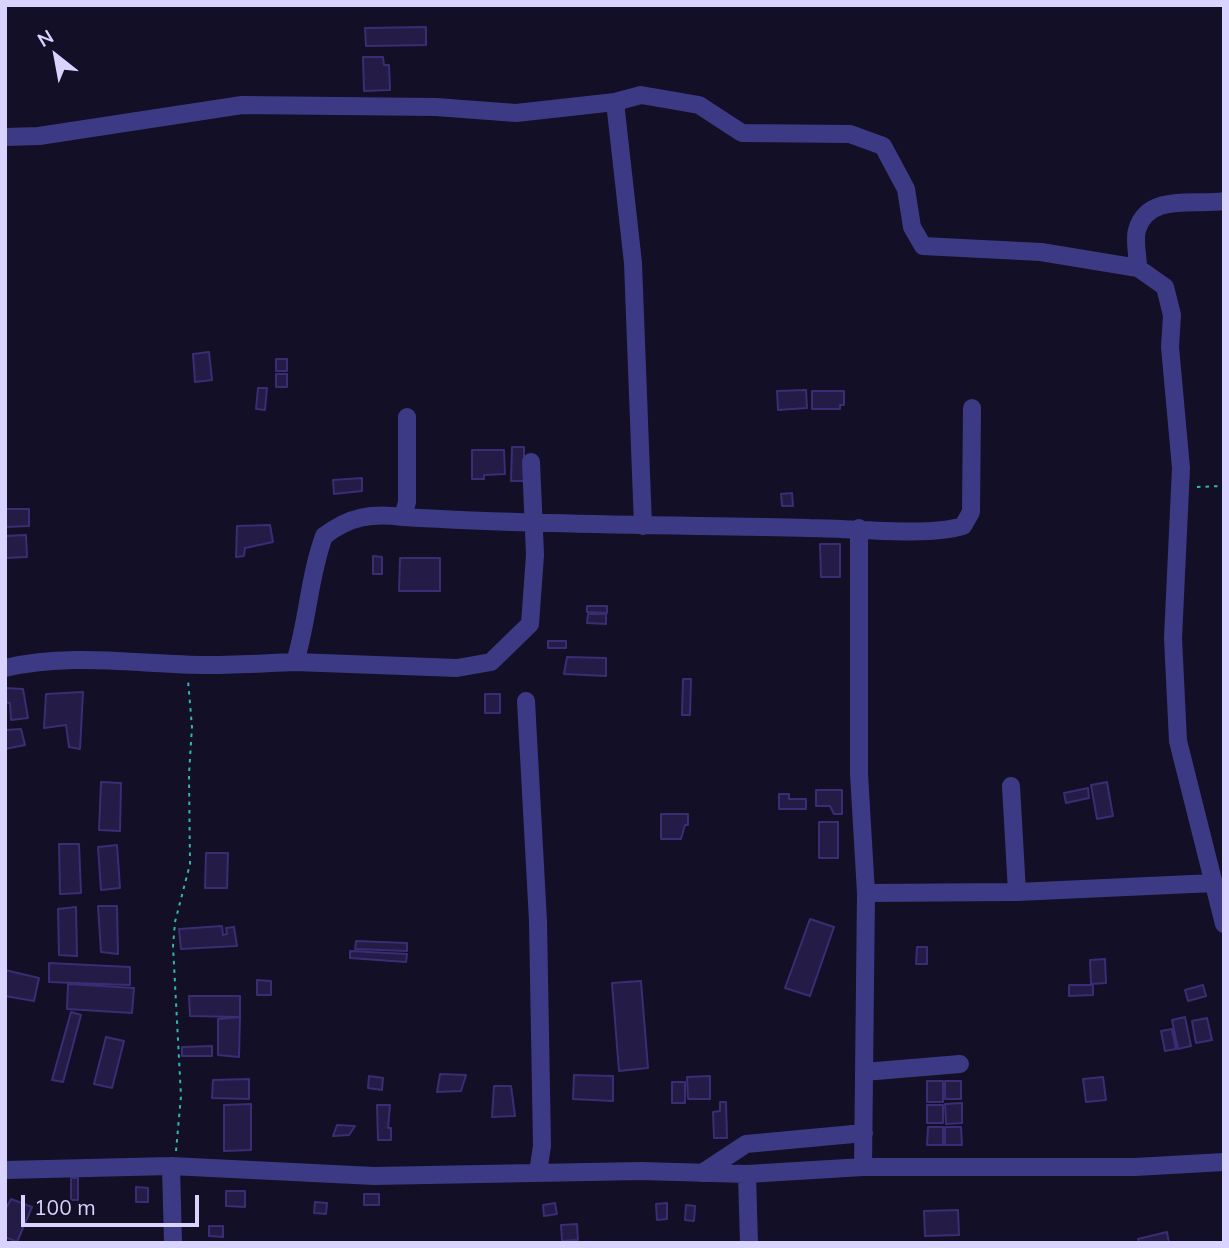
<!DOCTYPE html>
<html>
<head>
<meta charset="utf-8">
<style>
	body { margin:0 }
	#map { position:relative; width:1229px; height:1248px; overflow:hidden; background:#130f26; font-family:Mulish,sans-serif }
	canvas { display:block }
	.frame { position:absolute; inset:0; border:7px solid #d9d4ff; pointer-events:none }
	.north { position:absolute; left:21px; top:21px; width:70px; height:70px; -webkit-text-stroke:5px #130f26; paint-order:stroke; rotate:329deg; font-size:19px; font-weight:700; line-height:28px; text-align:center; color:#d9d4ff }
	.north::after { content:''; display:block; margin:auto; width:24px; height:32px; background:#d9d4ff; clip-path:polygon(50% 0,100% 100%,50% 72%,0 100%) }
	.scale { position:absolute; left:21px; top:1195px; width:178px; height:32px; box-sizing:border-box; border:4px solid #d9d4ff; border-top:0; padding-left:9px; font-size:21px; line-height:24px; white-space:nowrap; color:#d9d4ff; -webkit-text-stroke:5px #130f26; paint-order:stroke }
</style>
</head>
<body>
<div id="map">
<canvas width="1229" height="1248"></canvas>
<div class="frame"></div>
<div class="north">N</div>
<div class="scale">100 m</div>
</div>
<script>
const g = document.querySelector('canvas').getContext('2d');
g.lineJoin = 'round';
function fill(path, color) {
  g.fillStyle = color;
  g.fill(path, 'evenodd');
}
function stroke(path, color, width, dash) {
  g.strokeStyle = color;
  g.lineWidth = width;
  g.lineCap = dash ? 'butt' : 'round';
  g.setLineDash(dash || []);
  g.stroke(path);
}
const building = new Path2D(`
	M426,27V45L366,46L365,28Z
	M363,57H383L384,65H389L390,90L364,91Z
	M209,352L212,380L195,382L193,354Z
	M276,359H287V371H276Z
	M276,374H287V387H276Z
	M258,388H267L265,410L256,409Z
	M806,390L807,408L778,410L777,391Z
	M812,391H844V405H840V409H812Z
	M512,447H524V481H511Z
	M472,450H504L505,474L484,475V479H472Z
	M362,478V491L334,494L333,480Z
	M792,493L793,506H782L781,494Z
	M5,509H29V526L5,527Z
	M270,525L273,542L245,548L244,556L236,557L237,526Z
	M26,535L27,557L5,558V536Z
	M820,544H840V577H821Z
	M373,556L382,557V574H373Z
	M400,558H440V591H399Z
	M587,606H607V613L587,612Z
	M588,614H606V624L587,623Z
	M548,641H566V648H548Z
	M567,657L606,658V676L564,674Z
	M683,679H691L690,715H682Z
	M5,688L23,689L28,718L11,720L10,703L5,702Z
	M83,692L80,749L69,747L66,725L44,728L46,694Z
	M485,694H500V713H485Z
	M21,729L25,745L5,749V730Z
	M101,782L121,783L120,831L99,830Z
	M1107,782L1113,816L1097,819L1091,785Z
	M1088,788L1089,798L1066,803L1064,793Z
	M816,790H842V814H834L830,806H816Z
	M779,794H789V799H806V809H779Z
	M661,814H688V825H685L681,839H661Z
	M819,822H838V858H819Z
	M59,844H79L81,893L60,894Z
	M117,845L120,888L101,890L98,847Z
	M206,853H228L227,888H205Z
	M98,906H117L118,954L101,952Z
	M76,907L77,956L59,955L58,909Z
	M810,919L834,927L810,996L785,988Z
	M222,926L223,935L227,934L226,928L234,927L237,946L181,949L179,929Z
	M356,941L407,943V951L355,949Z
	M917,947H927V964H916Z
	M350,951L407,954L406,962L350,958Z
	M1105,959L1106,983L1091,984L1090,960Z
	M49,963L130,967V985L49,982Z
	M5,970L39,978L34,1001L5,996Z
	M257,980L271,981V995H257Z
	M641,981L648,1068L619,1071L612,983Z
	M68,984L134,988L132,1013L67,1009Z
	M1069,985H1093V995L1069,996Z
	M1203,985L1206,996L1188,1001L1185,990Z
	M189,996H240V1017L190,1016Z
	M71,1012L81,1015L63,1082L52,1080Z
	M240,1017L239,1057L218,1055V1019Z
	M1185,1017L1191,1046L1178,1049L1172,1020Z
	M1207,1018L1212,1040L1196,1043L1192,1021Z
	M1172,1029L1176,1049L1165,1051L1161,1031Z
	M106,1037L124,1041L112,1088L94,1084Z
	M212,1046V1056H182V1047Z
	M440,1074L466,1075L461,1091L437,1092Z
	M574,1075L613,1076V1101L573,1099Z
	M369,1076L383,1078L382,1090L368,1088Z
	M710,1076V1099H688L687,1077Z
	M1103,1077L1106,1100L1086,1102L1083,1079Z
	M249,1079V1099L212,1098L213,1080Z
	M927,1081H943V1102H927Z
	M945,1081H961V1099H945Z
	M672,1082H685V1103H672Z
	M494,1086H511L515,1116L492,1117Z
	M720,1102H726L727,1138H714L713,1112L720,1111Z
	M962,1103V1123L946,1124L945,1104Z
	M251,1104V1150L224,1151V1105Z
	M377,1105H390L388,1128H391V1140H378Z
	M927,1105H943V1123H927Z
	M337,1125L355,1126L349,1135L333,1136Z
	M928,1127H943V1145H927Z
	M945,1127H961L962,1145H945Z
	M71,1178H78V1200H71Z
	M136,1187L148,1188V1202H136Z
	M226,1191H245V1207L226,1206Z
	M364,1194H379V1205H364Z
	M11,1199L32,1207L17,1242L5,1237V1210Z
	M315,1202L327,1203L326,1214L314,1213Z
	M555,1203L557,1214L544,1216L543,1205Z
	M667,1203V1219L657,1220L656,1204Z
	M686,1205L695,1206L694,1221L685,1220Z
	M958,1210L959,1235L925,1236L924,1211Z
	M577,1224L578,1240L562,1241L561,1225Z
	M209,1226H223V1237L209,1236Z
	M1167,1232L1169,1243H1139L1138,1239Z`);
const path = new Path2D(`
	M1197,487L1224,486
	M176,1151L181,1096L173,946L175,922L190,864L189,774L192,727L188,680`);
const minor = new Path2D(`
	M615,102L633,263L643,526
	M5,137L39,136L242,105L436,107L516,113L615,102L641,95L699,105L742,133L850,134L883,146L906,189L912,227L923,246L1041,252L1138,268L1165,287L1172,315L1170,347L1181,468L1173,638L1178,741L1224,924
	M1138,268C1138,257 1134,240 1137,230C1148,192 1196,206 1224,201
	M403,517C539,525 674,525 809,528C850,528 927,537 963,526L971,512L972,408
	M859,528V774L866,893L863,1167
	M295,662L457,668L491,662L530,624L535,555L531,462
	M5,668C74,652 140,665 209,665C238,665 267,663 295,662C308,620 309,577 324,536C350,516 372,513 403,517L407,502V417
	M526,701L538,921L542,1146L538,1172
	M1011,786L1017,892
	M866,893L1017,892L1214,883
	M864,1072L960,1064
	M171,1166L173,1243
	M5,1170L171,1166L374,1176L641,1171L747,1174L863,1167H1135L1224,1162
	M702,1173L746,1144L864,1133
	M747,1174L749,1243`);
fill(building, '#241b47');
stroke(building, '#3b2d73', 2);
stroke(path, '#2fb8b0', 2, [3.5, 5]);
stroke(minor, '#3d3a85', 18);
</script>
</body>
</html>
